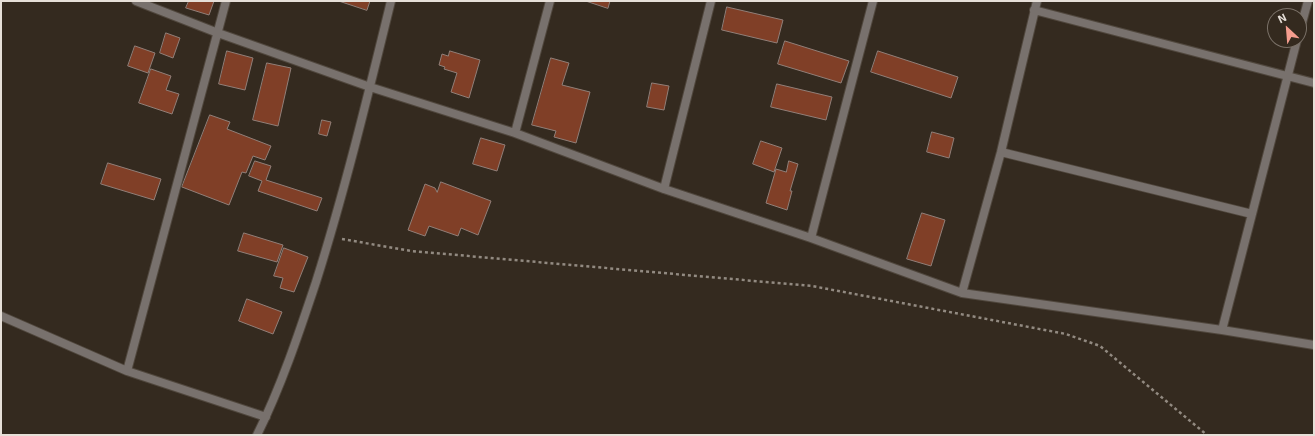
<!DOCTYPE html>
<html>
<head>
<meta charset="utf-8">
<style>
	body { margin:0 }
	#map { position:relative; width:1315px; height:436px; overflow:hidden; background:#342a1f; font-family:"Exo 2",sans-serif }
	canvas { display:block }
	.frame { position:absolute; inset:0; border:2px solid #e6dfd8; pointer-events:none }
	.north { position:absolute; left:1267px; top:8px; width:40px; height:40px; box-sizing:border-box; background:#342a1f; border:1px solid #7b7269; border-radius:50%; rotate:334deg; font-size:11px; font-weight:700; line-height:16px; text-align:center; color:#e6dfd8 }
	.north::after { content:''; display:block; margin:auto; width:14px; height:18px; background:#f59d8f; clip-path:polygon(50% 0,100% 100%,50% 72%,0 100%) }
</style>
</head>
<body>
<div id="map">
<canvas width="1315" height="436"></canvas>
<div class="frame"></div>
<div class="north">N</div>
</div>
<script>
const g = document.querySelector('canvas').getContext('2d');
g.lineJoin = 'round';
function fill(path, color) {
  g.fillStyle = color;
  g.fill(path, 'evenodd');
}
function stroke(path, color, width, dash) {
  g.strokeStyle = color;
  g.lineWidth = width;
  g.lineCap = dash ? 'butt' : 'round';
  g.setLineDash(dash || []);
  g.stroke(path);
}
const building = new Path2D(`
	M189,1H214L209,15L186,8Z
	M339,1H370L367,10Z
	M586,1H610L608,8Z
	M727,7L783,20L777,43L722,30Z
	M166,33L180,38L173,58L160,53Z
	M785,41L849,61L841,83L778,64Z
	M135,46L155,53L148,73L128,66Z
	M227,51L253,58L245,90L219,84Z
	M450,51L480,60L469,98L451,92L457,73L444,69L445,67L439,65L442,54L448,56Z
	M878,51L958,77L951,98L871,72Z
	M551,58L569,63L562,85L590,92L576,143L554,137L556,131L532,125Z
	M267,63L291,68L278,126L253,120Z
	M151,69L171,76L166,90L179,94L172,114L139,103Z
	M652,83L669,86L664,110L647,107Z
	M777,84L832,97L826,120L771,107Z
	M210,115L230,122L227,129L271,146L265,160L253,156L246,173L242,172L229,205L182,187Z
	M322,120L331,122L327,136L319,134Z
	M932,132L954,138L949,158L927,152Z
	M481,138L505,145L497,171L473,164Z
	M761,141L782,148L774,172L753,164Z
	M255,161L271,166L266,180L322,198L317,211L258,191L262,181L249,176Z
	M789,161L798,164L790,191H792L787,210L766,203L776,169L786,172Z
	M108,163L161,179L154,200L101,184Z
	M441,182L491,201L478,235L461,228L458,236L429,226L425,236L408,230L425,184L435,188L437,192Z
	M922,213L945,220L931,266L907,259Z
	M244,233L283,245L277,262L238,251Z
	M284,248L308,257L294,292L280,288L283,278L274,276Z
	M247,299L282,312L273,334L239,321Z`);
const path = new Path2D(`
	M342,239L411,251L812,286L1066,334L1100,346L1207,435`);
const minor = new Path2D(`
	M136,1L218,33L370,87L515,133L664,189L811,238L962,293L1222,330L1314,345
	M226,1L127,371L266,417
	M1034,10L1314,83
	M1299,34L1308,1
	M515,133L550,1
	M1001,152L1252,214
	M664,189L711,1
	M811,238L873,1
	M962,293L1001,152L1037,1
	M1,316L127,371
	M1222,330L1297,40
	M257,435C281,387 299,333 316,282C345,190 368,95 391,1`);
fill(building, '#803f27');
stroke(building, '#917f78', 1);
stroke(minor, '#50473d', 10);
stroke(path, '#928a81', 2.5, [3, 3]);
stroke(minor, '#78716d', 8);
</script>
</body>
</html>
